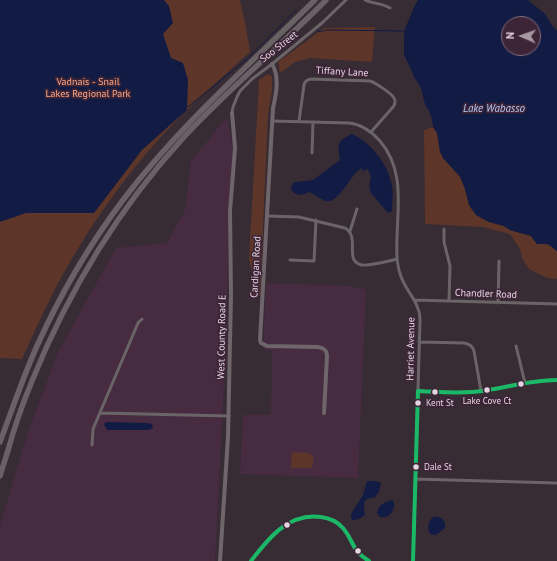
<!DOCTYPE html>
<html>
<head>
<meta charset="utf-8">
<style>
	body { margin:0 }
	#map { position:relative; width:557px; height:561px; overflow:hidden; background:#372b34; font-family:"PT Sans",sans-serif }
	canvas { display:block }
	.north { position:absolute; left:501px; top:16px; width:40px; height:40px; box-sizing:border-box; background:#3d2538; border:1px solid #806b7b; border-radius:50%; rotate:272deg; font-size:11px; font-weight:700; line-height:16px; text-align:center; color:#e4d4e0 }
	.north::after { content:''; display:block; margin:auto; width:14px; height:18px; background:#a799a4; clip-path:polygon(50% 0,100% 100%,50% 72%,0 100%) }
</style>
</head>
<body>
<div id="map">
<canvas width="557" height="561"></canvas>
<div class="north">N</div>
</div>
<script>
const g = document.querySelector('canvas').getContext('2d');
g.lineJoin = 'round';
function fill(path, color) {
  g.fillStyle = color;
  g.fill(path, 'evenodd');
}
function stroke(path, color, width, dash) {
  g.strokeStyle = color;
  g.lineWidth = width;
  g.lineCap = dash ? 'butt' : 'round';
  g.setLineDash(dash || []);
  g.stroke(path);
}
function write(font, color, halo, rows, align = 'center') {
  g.font = font + ' "PT Sans",sans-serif';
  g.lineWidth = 3.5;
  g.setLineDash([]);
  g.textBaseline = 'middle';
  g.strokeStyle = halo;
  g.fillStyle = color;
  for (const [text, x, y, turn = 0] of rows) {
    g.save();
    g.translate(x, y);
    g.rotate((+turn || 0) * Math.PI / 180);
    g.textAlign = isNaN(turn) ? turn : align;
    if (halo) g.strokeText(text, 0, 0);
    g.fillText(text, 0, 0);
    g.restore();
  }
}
const built = new Path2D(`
	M227,117L233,149L229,194L226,341L215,561H0V525L29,429L58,352L116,248L167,243L185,210L191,161Z
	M266,283L352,286L354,288L366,289L358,478L240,474L243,415H271L272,351L263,350Z`);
const green = new Path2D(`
	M0,0H240L246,27L250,52C219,80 188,107 160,138C119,183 81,239 53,293C42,315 32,337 22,359L0,358Z
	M375,27L372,62L310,58L295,62L280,73L278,62L324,28Z
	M268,74L272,76V90L268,114L260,296L253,297L252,272L249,259L259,80Z
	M433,127L437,133L443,158L461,179L465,189L469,205L476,215L489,222L504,226L510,230L531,236L537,244C548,244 549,244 557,251V279L547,278L529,269L522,258L520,249L510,234L482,227L425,224L424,130Z
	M292,452C297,453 311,451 313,457C314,460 313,464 312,467L311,468H291Z`);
const water = new Path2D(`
	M0,0H164L169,6L173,23L163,34L171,58L183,63L188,80L187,110L142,150L94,213H26L0,222Z
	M418,0H528L545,14L553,27L557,30V251L548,244H537L531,236L510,230L504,226L489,222L476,215L469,205L465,189L460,176L443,158L440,152L437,133L433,127L432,119L429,111L425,104L421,88L414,77L411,69L404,55V37L405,29L414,7ZM509,24H533V48H509Z
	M352,134C370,142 387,163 391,182C394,191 392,202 392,211L388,213L371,193C369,188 369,183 371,178L368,169L362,171V168C351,172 340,204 326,201C322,200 314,194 309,192C302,196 294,196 291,188L293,183L296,182L313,180L340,160C338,145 336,141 352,134Z
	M107,422L147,423L152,424L153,428L149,430H107L104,424L105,423Z
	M367,481H375L381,483L379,492L375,497C361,499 364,504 365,515C361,518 358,520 352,520L351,517V514L363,495Z
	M392,500L394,502C395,510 390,519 380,517L377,513C378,505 385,502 392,500Z
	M433,517C441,516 446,520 445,528L436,535L430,534C427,528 428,522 433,517Z`);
const stream = new Path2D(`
	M317,30L320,32L326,30L406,31
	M187,107L189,106L246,60L296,10L297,11`);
const street = new Path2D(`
	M365,0C373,4 382,3 390,8
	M232,113L233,107L237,97L240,91L252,79L272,64L322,23L346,0
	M272,121L349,123C362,124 371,131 380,141C404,169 398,203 397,237C397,246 396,256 398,265C399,273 402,280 406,287C410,294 416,301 418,309C420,313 420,317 420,321L413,561
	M299,121L304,85C305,81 308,79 312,79L370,81C376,83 391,93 394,98C396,101 395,104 393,107L371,132
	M312,153L313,122
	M267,216L299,217L345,228C361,237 343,261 362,265C369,266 389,261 397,259
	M444,229V242L450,266L449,301
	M350,231L357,209
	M290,260L314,261L316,220
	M414,300L557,304
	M498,303L499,261
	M419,342L464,343C469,344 473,346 474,351L481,391
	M516,346L525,383
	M418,391C440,392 462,394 483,391C508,387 532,379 557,380
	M100,413L229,416
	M92,445L93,429L138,323L142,319
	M415,479L557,483
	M251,561C264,544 277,525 299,519C306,517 313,516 320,517C328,518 338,522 343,528C353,540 351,552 369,561`);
const secondary = new Path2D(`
	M272,64C280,77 276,95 273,108L260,340L261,343L267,346L318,347C324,348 327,350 327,356L324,413
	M220,561L228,437L231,295L230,211L235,148L232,113`);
const highway = new Path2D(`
	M0,442C12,410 23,377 37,346C60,295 89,245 123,200C179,126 249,65 315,0
	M0,476C3,466 6,457 9,447C15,425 23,403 32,381C68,292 119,208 184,137C229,88 280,47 326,0`);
const bus1 = new Path2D(`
	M418,391C440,392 462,394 483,391C508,387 532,380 557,380
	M251,561C268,539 289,512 321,517C329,518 337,521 343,528C354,541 351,550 369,561
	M413,561L418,391`);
const markers = [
	[521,384,3.5,"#e4d4e0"],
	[487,390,3.5,"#e4d4e0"],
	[435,392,3.5,"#e4d4e0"],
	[418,403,3.5,"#e4d4e0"],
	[416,467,3.5,"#e4d4e0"],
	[287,525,3.5,"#e4d4e0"],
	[358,551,3.5,"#e4d4e0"]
];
const busNames = [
	["Lake Cove Ct",487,401,"center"],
	["Kent St",426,403],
	["Dale St",424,467]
];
const streetNames = [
	["Soo Street",279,47,-38],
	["Tiffany Lane",342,72,3],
	["Cardigan Road",256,267,-87],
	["Chandler Road",486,294,2],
	["West County Road E",222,337,-89],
	["Harriet Avenue",411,349,-89]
];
const parkNames = [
	["Vadnais - Snail",88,82],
	["Lakes Regional Park",88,94]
];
const waterNames = [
	["Lake Wabasso",494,109]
];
fill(built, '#472b41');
fill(green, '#5d3629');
fill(water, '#111b43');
stroke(stream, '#111b43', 1);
stroke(street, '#6b6467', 3);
stroke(secondary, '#6e666a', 4);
stroke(highway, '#6a6167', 5.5);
stroke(bus1, '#1ab867', 4);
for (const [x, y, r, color] of markers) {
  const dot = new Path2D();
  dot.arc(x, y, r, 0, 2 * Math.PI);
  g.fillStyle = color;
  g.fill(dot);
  stroke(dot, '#3d2538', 1.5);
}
write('9px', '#e4d4e0', '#3d2538', busNames, 'left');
write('10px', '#e4d4e0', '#3d2538', streetNames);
write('10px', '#fea786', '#3d2538', parkNames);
write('italic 11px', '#b4c7f5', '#3d2538', waterNames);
</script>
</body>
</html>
